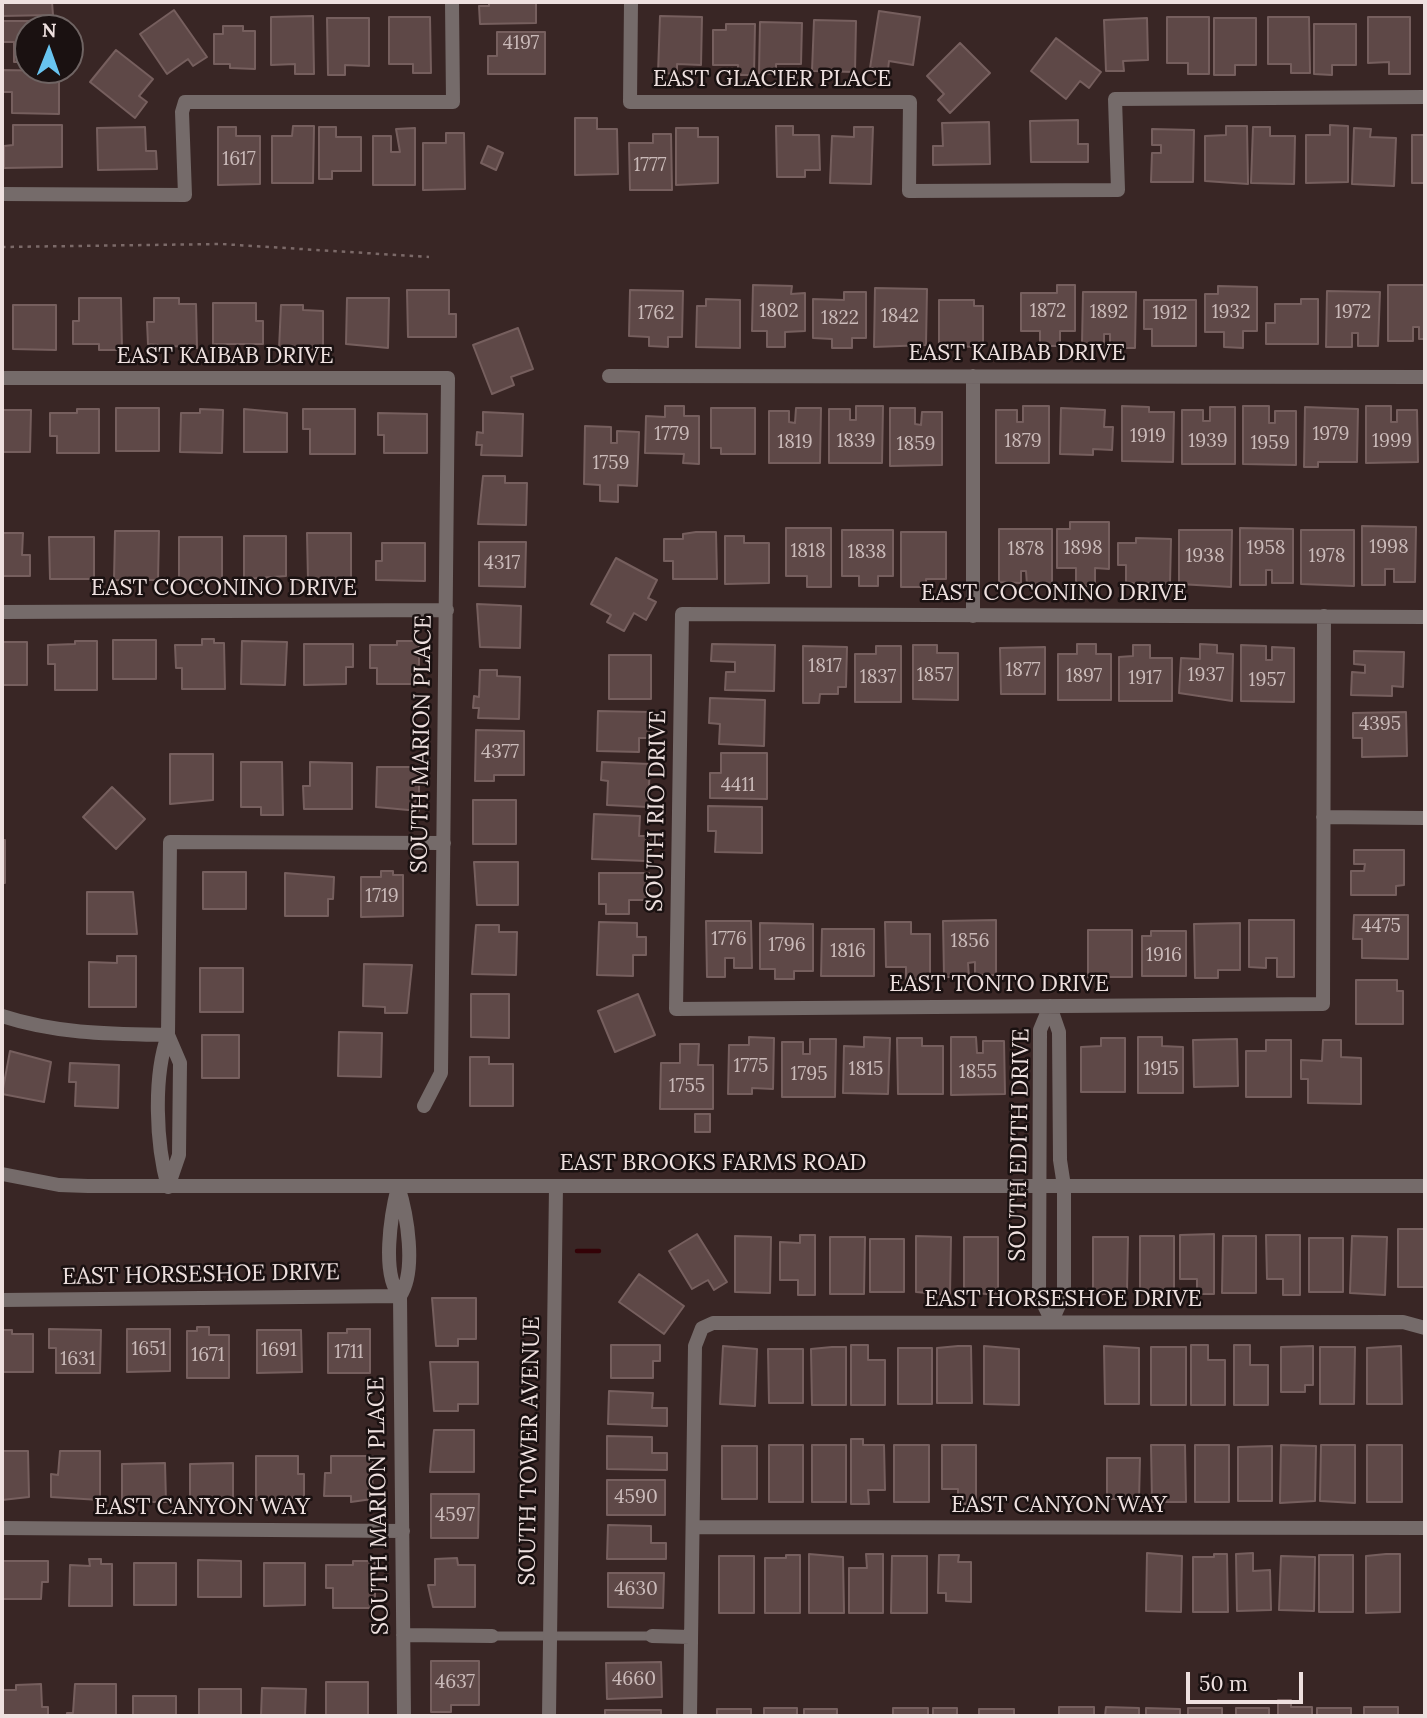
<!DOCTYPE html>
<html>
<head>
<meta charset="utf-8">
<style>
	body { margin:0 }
	#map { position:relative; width:1427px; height:1718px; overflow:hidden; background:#392625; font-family:Lora,serif }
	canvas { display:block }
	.frame { position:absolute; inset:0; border:4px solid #eee0df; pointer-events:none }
	.north { position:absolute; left:14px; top:14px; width:70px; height:70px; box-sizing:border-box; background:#1a1111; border:2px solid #6f6463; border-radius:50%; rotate:1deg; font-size:19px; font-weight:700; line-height:28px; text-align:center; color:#eee0df }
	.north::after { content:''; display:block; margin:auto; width:24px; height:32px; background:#68c4f0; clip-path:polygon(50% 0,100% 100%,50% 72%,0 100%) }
	.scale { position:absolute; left:1186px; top:1672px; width:117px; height:32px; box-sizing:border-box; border:4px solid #eee0df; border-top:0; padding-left:9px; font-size:21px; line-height:24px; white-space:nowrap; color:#eee0df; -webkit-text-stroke:5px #1a1111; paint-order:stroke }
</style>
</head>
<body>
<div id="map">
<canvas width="1427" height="1718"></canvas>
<div class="frame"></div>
<div class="north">N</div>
<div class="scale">50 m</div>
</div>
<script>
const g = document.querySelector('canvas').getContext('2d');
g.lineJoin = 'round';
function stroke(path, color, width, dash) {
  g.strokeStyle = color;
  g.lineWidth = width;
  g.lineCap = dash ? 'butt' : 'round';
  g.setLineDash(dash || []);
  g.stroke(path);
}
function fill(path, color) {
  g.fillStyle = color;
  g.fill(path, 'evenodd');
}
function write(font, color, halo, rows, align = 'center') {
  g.font = font + ' Lora,serif';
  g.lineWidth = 5;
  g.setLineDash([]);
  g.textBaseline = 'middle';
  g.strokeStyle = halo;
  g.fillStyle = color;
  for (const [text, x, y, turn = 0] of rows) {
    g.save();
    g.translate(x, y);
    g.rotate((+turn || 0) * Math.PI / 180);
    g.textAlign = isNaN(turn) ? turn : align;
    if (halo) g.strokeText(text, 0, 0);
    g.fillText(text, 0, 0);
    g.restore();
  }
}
const stream = new Path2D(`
	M577,1251H599`);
const building = new Path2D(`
	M2,2H52L53,15L2,16Z
	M489,2H536V23L480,24L479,6H489Z
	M174,10L207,57L193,66L188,59L167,74L140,34Z
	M879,11L920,17L913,65L889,61L888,70L870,68Z
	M313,16L314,74H295V64L271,65V17Z
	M660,16L702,17L701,65L677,64V74L658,73Z
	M389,17H430L431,73H413V64H389Z
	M1167,17H1209V74H1188V63H1167Z
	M1268,17H1309L1310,73H1291V64H1268Z
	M1368,17H1410V74H1389V62L1368,63Z
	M327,18H369V66L345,65V75H328Z
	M1147,18L1148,60L1123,61L1124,71H1106L1104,20Z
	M1214,18H1256V65H1235V75H1214Z
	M814,20L856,21L855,72L812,71Z
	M3,21H62V28H28V62H14V42H3Z
	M760,22L802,23L801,64H776V74L759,73Z
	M726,24H755L754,75H738V65H713V30H726Z
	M1314,24H1356V65H1332V75L1314,74Z
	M223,26H243V31H255V69L230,68V64H214V34H223Z
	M497,32H545V74H488V56H497Z
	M1056,38L1101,72L1089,88L1080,81L1066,99L1031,71Z
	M960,43L990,73L950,113L938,100L944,94L927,76Z
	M116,50L153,79L139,96L147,102L135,118L90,82Z
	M2,70L59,71V114L12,113V92H2Z
	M575,118H597V129H617L618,174L575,175Z
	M1078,120V144H1088V162H1031L1030,121Z
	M989,122L990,164L933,165V146H943L942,123Z
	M13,125H62V167L4,168V146L13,145Z
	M1330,125L1348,126V182L1306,183V135H1330Z
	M293,126H314L313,183H272V136H292Z
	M776,126H793V135H819L820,170H805V177H777Z
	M1226,126H1247L1248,184L1205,181V136L1226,135Z
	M145,127L146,151H156L157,169L98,170L97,128Z
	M218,127H236V136H260V184L218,185Z
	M319,127H336V137H361V171H332V179H319Z
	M854,127H873L871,184L830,183L832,136L854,137Z
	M1253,127H1270V136H1295L1294,184L1251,183Z
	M415,128V185H373V136H391V152H400L396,129Z
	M676,128H698V137H718V183L676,185Z
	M1354,128L1371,129L1370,137L1396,138L1394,186L1352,184Z
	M1152,129L1194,130L1193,182H1151L1152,153H1161V145H1152Z
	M446,133H464L465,189L423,190V143H446Z
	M653,134H671L672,190H630L629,143H653Z
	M1412,135H1425V183H1412Z
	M488,146L503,153L496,170L481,163Z
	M753,285L792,286L791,294L805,293V331L785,332V347H767V331H752Z
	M1057,285H1075V331H1060V346H1040V331H1021V293H1057Z
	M1388,285H1425V339H1419V327H1413V341H1388Z
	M1218,286L1257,287V331H1243V348L1224,347V332H1205V294H1218Z
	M875,288L927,289L926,345L874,347Z
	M407,290H449V314H456V337H408Z
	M630,290L683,291L682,337H668V347L649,346V337L629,336Z
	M1327,291L1380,292L1378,346H1358V333H1352V347H1326Z
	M844,292H866V338H852V348H832V339L813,338V299L844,300Z
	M1083,292H1136L1135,348H1110V334H1104V345H1082Z
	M79,298H121L122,350H99V344H73V321H79Z
	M154,298H179V304H196L197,348L148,344L147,322H154Z
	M347,298H389L388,348L346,344Z
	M706,299L740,300V348L696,347L697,306H706Z
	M1301,299H1318V344H1266V323H1275V304H1301Z
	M939,300H974V306H983V347L939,346Z
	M1144,300H1196V346H1152V329H1144Z
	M213,303H256V321H263V344H213Z
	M13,305H56V350L13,349Z
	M281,305H303V310L323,311V349H279Z
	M518,328L533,369L511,377L514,385L492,394L473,345Z
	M665,406H684V416H699V464L683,463L684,454L645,453L646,416L665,417Z
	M856,406H883L882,463H829V409H850V420H856Z
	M1023,406H1049V463H996V410H1017V422H1023Z
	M1122,406L1149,407V412H1174L1173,462L1122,461Z
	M1243,406H1269V423H1275V411H1296V465L1243,464Z
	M1366,406H1391V422H1397V410H1417L1418,462L1366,463Z
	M1210,407H1235V464H1182V410H1203V421H1210Z
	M1305,407L1358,409L1357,462H1318V467H1304Z
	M116,408H159V451H116Z
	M711,408H755V454H721V448H711Z
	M796,408H821L820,463H769V411H789V422L795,423Z
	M890,408H915V424L921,425L922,412H942V465L890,466Z
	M1061,408L1105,410L1104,427H1113L1112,450L1093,449V455L1060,454Z
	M77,409H99V453H57V436H50V413H77Z
	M200,409L223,410L222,453L180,452L181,413H200Z
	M244,409L287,413V452H244Z
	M303,409H355V454H310V429H303Z
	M2,410H31L30,452H2Z
	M483,412L523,414L522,456L481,455L482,445H476L477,432L483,433Z
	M378,413L427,414V453H384V435H378Z
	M585,426L611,427V443H617V431L639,432L637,486L618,485V502L600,501V485L584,484Z
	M483,476H505V483H527L526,525L478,524Z
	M1070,522H1109V569L1095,568V586H1076V568H1057V529H1070Z
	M1362,526L1416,527L1415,582H1394V569H1385V585H1362Z
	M786,528H831V587H807V576H786Z
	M1240,528L1293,529V583H1272V570H1266V585H1240Z
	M999,529H1052V585H1027L1026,571H1021V583L999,582Z
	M842,530H893V576H878V586H859V576H842Z
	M1179,530H1232L1231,587L1179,584Z
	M1301,530H1354V586L1301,584Z
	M115,531H159L158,580H114Z
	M696,532H716L717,579H673V561H664V539H683V534Z
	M901,532H946V579H926V587H901Z
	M2,533H23L22,555H30V576H3L2,580Z
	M307,533H351V580H308Z
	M244,536H286V576L244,579Z
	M725,536H744V543H769V583L725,584Z
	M49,537H94V579H50Z
	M179,537H222V581H179Z
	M1136,538L1171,539L1170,584L1126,583V565H1118V543H1136Z
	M479,542H526L525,587L479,586Z
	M382,543H425V581L376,580V561H382Z
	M616,558L657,580L648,598L656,602L646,620L634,613L624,631L607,622L611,615L591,604Z
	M477,604L521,606L520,648L480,647Z
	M202,639H214V643H224L225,689H182V668H176L175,645H202Z
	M113,640H156V679H113Z
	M75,641H97V690H55V664H48V645L75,644Z
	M242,641L287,642L285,685L241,684Z
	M397,641H419V684H377V668H370V645H397Z
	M2,642H27V685H2Z
	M304,644H353V667H346V684L304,685Z
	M712,644L775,645L774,691L725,690L726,672H735V662L711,661Z
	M1077,644H1096V654H1111V700H1058V654H1077Z
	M1200,644L1217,645V653L1233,654L1232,701L1179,693L1181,658L1200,659Z
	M913,645H937V653H958V700L913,699Z
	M1133,645H1150V658H1172V701H1119V657L1133,656Z
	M1241,645L1266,646V660H1272V647L1294,648V702L1241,701Z
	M803,646L847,647L846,687H838V694H820L819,703H803Z
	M876,646H901V702H855V654H876Z
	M1045,647V694H1001L1000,648Z
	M1354,651L1404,652L1403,687L1392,686V696L1351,695L1352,672L1365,673V665L1354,664Z
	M609,655H651V699H609Z
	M480,670H497V676L520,677L519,719L478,718L479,708H473L474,696L479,697Z
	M710,698L765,700L764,746L719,744L720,724L709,723Z
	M598,711L650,712L649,738H639V752L597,751Z
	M1406,712L1407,756L1362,757V738H1353V713Z
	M476,730L524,731V775H494V781H475Z
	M721,753H767V799L710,798V773H721Z
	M170,754H213V800L170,804Z
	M241,762H282L283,815H261V807H241Z
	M310,762L352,763V809H304L303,786H310Z
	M602,762L650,764L648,807L607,805L608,781L601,780Z
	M377,767H419V811L376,807Z
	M112,787L145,819L116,849L83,817Z
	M473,800H516V844H473Z
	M708,806L762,807V853L715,852L716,831H708Z
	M594,814L640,816L639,836H648L647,861L592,859Z
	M2,840H5V883H2Z
	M1354,850H1404V885L1396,886V895H1351V871H1364L1365,864H1354Z
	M474,862H518V905H477Z
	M381,871H393V875H403V916L361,917V877H381Z
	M203,872H246V909H203Z
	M285,873L334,877L333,899H328V916H285Z
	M599,873H649V900H629V914H606V904H599Z
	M87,892H133L137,934H87Z
	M1354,915H1408V959L1362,958V939H1353Z
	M996,920V975H975V962L968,963L969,977H944L943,921Z
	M1249,920H1294V977H1277V958H1266V968L1249,967Z
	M706,921H751L752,968H734V958H725V977H707Z
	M599,922L637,923V937H646V955H633V976L597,975Z
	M885,922H911V934H930V979H906V967H886Z
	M760,923L813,924V971H794V979H775V969H760Z
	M1240,923V970H1218V978H1195L1194,924Z
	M476,925H499V932H517L516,975L472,974Z
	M822,929H874V976H821Z
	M1088,930H1132V977H1088Z
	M1151,931H1186V976H1142V936H1151Z
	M117,956H136V1007H89V962L117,963Z
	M364,964L412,965L407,1013H385V1007L363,1006Z
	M200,968H243V1012H200Z
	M1356,980H1397V991H1403V1024H1356Z
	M471,994H509V1038L471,1037Z
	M638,994L655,1035L615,1052L598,1011Z
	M339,1032L382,1033L381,1077L338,1076Z
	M202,1035H239V1078H202Z
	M749,1037L774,1038L773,1089L752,1088V1094H728L729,1045H749Z
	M864,1037L890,1038L888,1094L843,1093L844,1046L864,1047Z
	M951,1037H976L977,1053H983V1041H1004L1005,1094L951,1095Z
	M1138,1037H1162V1046L1183,1047V1093H1138Z
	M897,1038H922V1046H943V1094H898Z
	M1101,1038H1125V1092H1081V1047L1101,1046Z
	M810,1039H836L835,1097H782V1042H803V1054H810Z
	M1237,1039L1238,1086L1194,1087L1193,1040Z
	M1266,1040H1291V1097H1246V1051H1266Z
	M1323,1040H1341V1057L1361,1058V1104L1308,1103V1079H1301V1060L1322,1061Z
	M680,1044H699L698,1065H713V1109H660L661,1063H680Z
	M10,1051L51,1062L44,1102L2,1094Z
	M470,1057H489V1064H513V1106H470Z
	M70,1063L119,1065L118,1108L75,1106L76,1082H69Z
	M695,1114H710V1132H695Z
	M1398,1229H1425V1287H1398Z
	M697,1234L727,1282L714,1290L708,1280L692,1289L669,1251Z
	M1214,1234V1294H1197V1279H1180V1235Z
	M800,1235H815V1295H798V1280H780V1242L800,1243Z
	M1266,1235H1300V1295H1283V1279H1267Z
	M735,1236L771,1237L770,1293L735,1292Z
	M916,1236L951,1237L950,1295L916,1292Z
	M1140,1236H1174V1295L1140,1292Z
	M1223,1236H1256V1293H1222Z
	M1352,1236L1387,1237L1385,1295L1350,1293Z
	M830,1237H865L864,1294H830Z
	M964,1237H998V1295L964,1292Z
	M1093,1237H1128L1127,1292L1093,1295Z
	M1309,1238H1343V1292H1309Z
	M870,1239H904V1292H870Z
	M639,1274L684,1306L664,1334L619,1302Z
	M432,1298H476V1339H458V1346H436Z
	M197,1327H209V1335H229V1378H187V1331H197Z
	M49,1329L101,1330L100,1373H56V1348H49Z
	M127,1329H170V1371L127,1372Z
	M347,1329H370V1373H328V1333H347Z
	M2,1330H12V1334H33V1372H2Z
	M257,1330H301L302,1372L257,1373Z
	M611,1345H660V1361H653V1378H611Z
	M851,1345H868V1360H885V1405H851Z
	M1191,1345H1208V1360H1225V1405H1191Z
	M1234,1345H1250V1365H1268V1405H1234Z
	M723,1346L757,1349L755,1406L720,1404Z
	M958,1346H971L972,1403H937V1348Z
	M984,1346L1019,1349V1405L984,1404Z
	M1104,1346L1139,1348V1404H1105Z
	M1313,1346V1385H1305V1392H1281V1347Z
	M1401,1346L1402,1404H1367V1348Z
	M832,1347H846V1405H812L811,1349Z
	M1151,1347H1186V1405H1151Z
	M1320,1347H1355L1354,1404H1320Z
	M898,1348H932V1404H898Z
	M768,1349H803V1403H769Z
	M430,1362H478V1404H458V1411H434Z
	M609,1391L653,1393L652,1408H667V1426L608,1424Z
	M434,1430H474V1472H430Z
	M607,1436L652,1437V1453H667V1470L607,1469Z
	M851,1439H863V1445H884L885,1490H868L869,1504H851Z
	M769,1445H803V1502H769Z
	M812,1445H846V1502H812Z
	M894,1445H929V1502H894Z
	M942,1445H976V1504H958V1489H942Z
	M1151,1445H1185L1186,1502H1152Z
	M1195,1445H1229V1502H1195Z
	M1281,1445L1316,1446L1315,1501L1280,1503Z
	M1321,1445H1355V1503L1320,1501Z
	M1367,1445H1402V1502H1367Z
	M722,1446H757V1499H722Z
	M1272,1446V1501H1238V1447Z
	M2,1451H28L29,1497L2,1500Z
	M60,1451H100V1500L51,1497V1474L58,1475Z
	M256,1456H298V1474H304V1497L256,1500Z
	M331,1456H373L372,1499L351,1502V1496H324L325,1473H331Z
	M1107,1458H1140L1139,1499H1107Z
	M165,1463L166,1502H122V1464Z
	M233,1463V1501L190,1502V1464Z
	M607,1480H665V1515H607Z
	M431,1494H479L478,1538H431Z
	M608,1525L651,1526V1543H666V1559H607Z
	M1147,1553L1182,1556L1181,1612L1146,1611Z
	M1253,1553V1571L1270,1570L1271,1610L1237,1611L1236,1554Z
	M809,1554L843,1557L844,1613H809Z
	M866,1554H883V1613H849V1568H867Z
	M1214,1554H1227L1228,1612H1193V1557H1214Z
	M1386,1554H1400V1612L1366,1613V1556Z
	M786,1555H800V1613H765V1558H786Z
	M939,1555H959L958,1562H971V1602L946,1601V1593H938Z
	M1319,1555H1353V1612H1319Z
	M719,1556H754V1613H719Z
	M892,1556H927V1613H891Z
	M1281,1556L1315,1557L1314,1611L1279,1610Z
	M457,1558L458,1565H475V1607H433L428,1585H435V1559Z
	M89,1559H101V1564H112V1606H69L70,1565L90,1566Z
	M198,1560L241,1561V1597H198Z
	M2,1561H48V1582H42L41,1599H2Z
	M353,1561H375V1608H333V1588H326V1565H353Z
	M134,1563H176V1605H134Z
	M264,1563H305V1605L264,1606Z
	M608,1573H664L663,1608L608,1607Z
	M431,1661H479V1705H451V1712H431Z
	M661,1662L662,1697L607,1699L606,1663Z
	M326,1682H368V1716H326Z
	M41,1684L42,1707H48V1716H2V1690H16V1685Z
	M75,1684H116V1716H67V1713H73Z
	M262,1688L306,1689L305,1716H261Z
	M199,1689H241V1716H199Z
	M133,1696H176V1716H133Z
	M1278,1700H1291V1707H1312V1716H1278Z
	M1059,1707H1094V1716H1059Z
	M1106,1707L1139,1708V1716H1105Z
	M1364,1707H1398V1716H1364Z
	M764,1708H797V1716H764Z
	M893,1708H928V1716H893Z
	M933,1708H957V1715L968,1716H933Z
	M1146,1708L1180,1709V1716H1146Z
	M1188,1708H1222V1716H1188Z
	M1236,1708H1269V1716H1236Z
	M1317,1708H1351V1716H1317Z
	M717,1709H751V1716H717Z
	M804,1709H837V1716H804Z
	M979,1709H1014V1716H979Z
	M605,1710H661V1716H605Z`);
const path = new Path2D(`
	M2,247L221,244L429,257`);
const service = new Path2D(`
	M492,1636H652`);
const minor = new Path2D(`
	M631,2L630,102H910L909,191L1118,190L1115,99L1425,97
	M2,194L185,195L182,112L185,102H453L452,2
	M609,376L1425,377
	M2,378H448L441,1073L424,1106
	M2,612L447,610
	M973,616V376
	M1324,616L1323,1004L676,1009L682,614C930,616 1178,616 1425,617
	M1323,817L1425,818
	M1050,1006L1040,1030L1039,1295L1052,1321
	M1050,1006L1059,1032L1060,1160L1064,1186V1294L1052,1321
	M2,1016C57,1034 111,1034 168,1035
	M2,1174L59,1185L88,1186H1425
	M398,1186C407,1214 417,1271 400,1296L404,1716
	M168,1187C156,1144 153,1077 168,1035L170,842L444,843
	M168,1187L179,1155L180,1063L168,1035
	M398,1187C391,1214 381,1275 400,1296
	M2,1300L400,1296
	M693,1527L1425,1528
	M2,1528L403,1531
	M403,1635L492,1636
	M652,1636L690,1637
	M549,1716L556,1186
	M690,1716L695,1346L702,1328L713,1323L1403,1322L1425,1328`);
const numberNames = [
	["4197",521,44],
	["1617",239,160],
	["1777",650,166],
	["1802",779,312],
	["1872",1048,312],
	["1892",1109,313],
	["1932",1231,313],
	["1972",1353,313],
	["1762",656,314],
	["1912",1170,314],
	["1842",900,317],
	["1822",840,319],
	["1779",672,435],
	["1979",1331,435],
	["1919",1148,437],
	["1839",856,442],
	["1879",1023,442],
	["1939",1208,442],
	["1999",1392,442],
	["1819",795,443],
	["1959",1270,444],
	["1859",916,445],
	["1759",611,464],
	["1998",1389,548],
	["1898",1083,549],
	["1958",1266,549],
	["1878",1026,550],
	["1818",808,552],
	["1838",867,553],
	["1938",1205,557],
	["1978",1327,557],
	["4317",502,564],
	["1817",825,667],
	["1877",1023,671],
	["1857",935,676],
	["1937",1206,676],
	["1897",1084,677],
	["1837",878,678],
	["1917",1145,679],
	["1957",1267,681],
	["4395",1380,725],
	["4377",500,753],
	["4411",738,786],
	["1719",382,897],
	["4475",1381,927],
	["1776",729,940],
	["1856",970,942],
	["1796",787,946],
	["1816",848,952],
	["1916",1164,956],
	["1775",751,1067],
	["1815",866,1070],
	["1915",1161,1070],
	["1855",978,1073],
	["1795",809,1075],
	["1755",687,1087],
	["1651",149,1350],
	["1691",279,1351],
	["1711",349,1353],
	["1671",208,1356],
	["1631",78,1360],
	["4590",636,1498],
	["4597",455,1516],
	["4630",636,1590],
	["4660",634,1680],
	["4637",455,1683]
];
const streetNames = [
	["EAST GLACIER PLACE",772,79],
	["EAST KAIBAB DRIVE",1017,353],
	["EAST KAIBAB DRIVE",225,356],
	["EAST COCONINO DRIVE",224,588],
	["EAST COCONINO DRIVE",1054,593],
	["SOUTH MARION PLACE",422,744,-89],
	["SOUTH RIO DRIVE",657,811,-89],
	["EAST TONTO DRIVE",999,984],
	["SOUTH EDITH DRIVE",1020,1145,-89],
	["EAST BROOKS FARMS ROAD",713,1163],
	["EAST HORSESHOE DRIVE",201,1275,-1],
	["EAST HORSESHOE DRIVE",1063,1299],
	["SOUTH TOWER AVENUE",530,1451,-89],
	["EAST CANYON WAY",1059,1505],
	["SOUTH MARION PLACE",379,1506,-91],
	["EAST CANYON WAY",202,1507]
];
stroke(stream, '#340207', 4.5);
fill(building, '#5e4847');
stroke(building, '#765f5e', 2);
stroke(path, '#7b6968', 2.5, [3.5, 5]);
stroke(service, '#756b6a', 9);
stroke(minor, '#756b6a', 14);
write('19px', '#cabab9', null, numberNames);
write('23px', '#eee0df', '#1a1111', streetNames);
</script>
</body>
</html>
